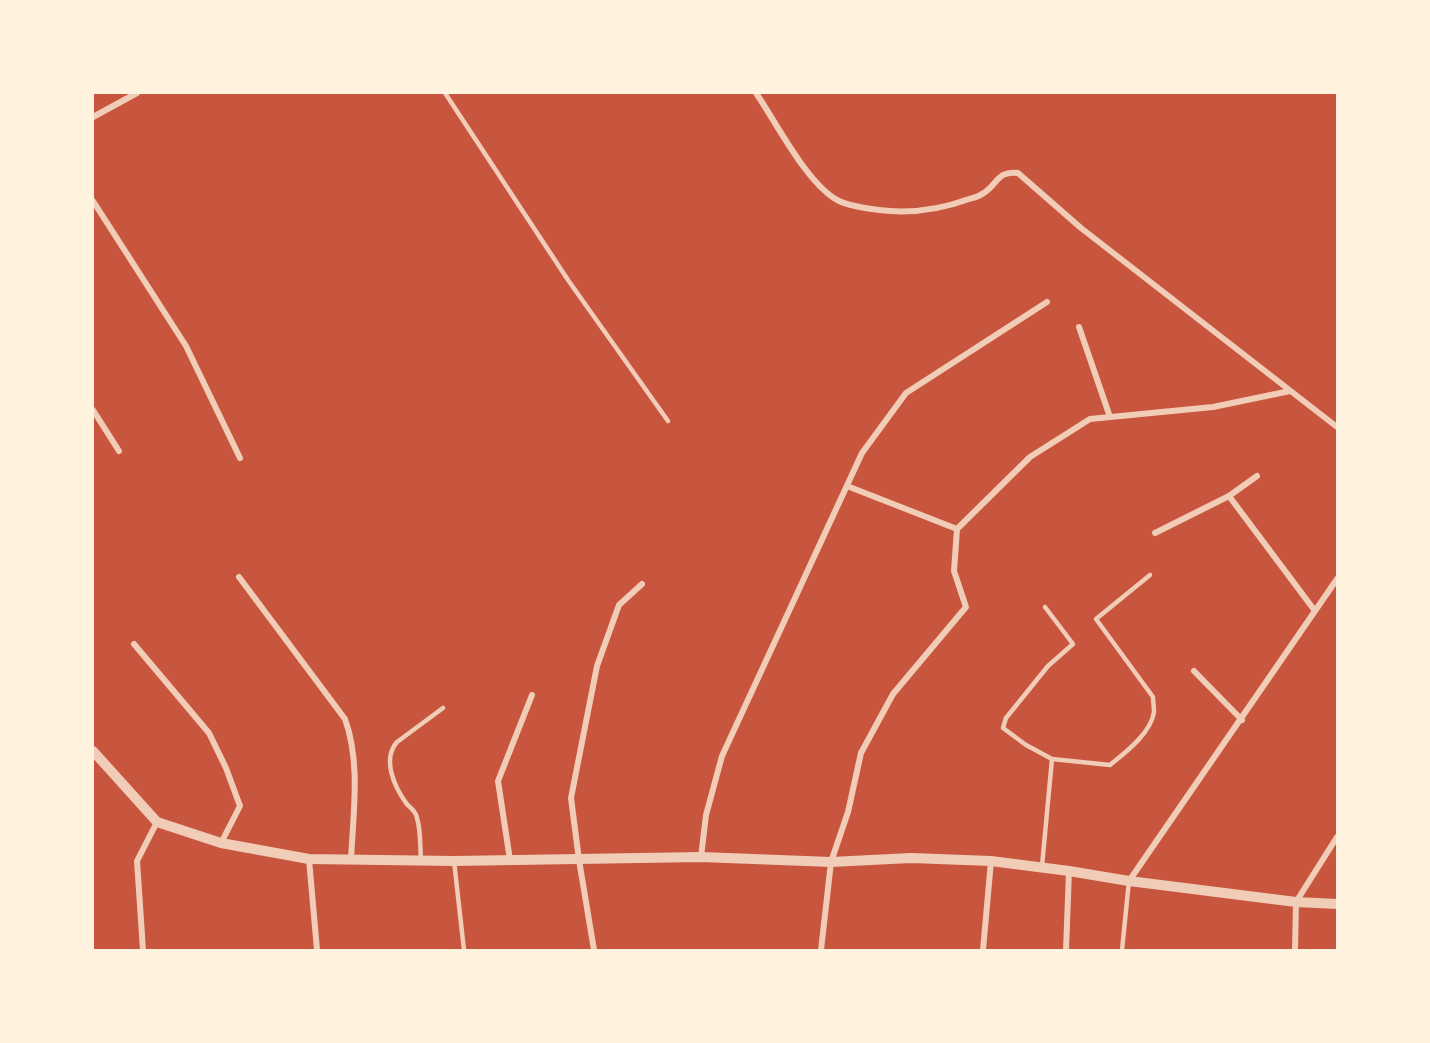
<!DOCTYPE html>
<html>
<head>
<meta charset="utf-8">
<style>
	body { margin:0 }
	#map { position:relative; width:1430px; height:1043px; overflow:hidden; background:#c8553d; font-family:"PT Sans",sans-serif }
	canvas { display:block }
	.frame { position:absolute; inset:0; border:94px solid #fff3e0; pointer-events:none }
</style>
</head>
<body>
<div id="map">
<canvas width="1430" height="1043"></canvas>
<div class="frame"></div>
</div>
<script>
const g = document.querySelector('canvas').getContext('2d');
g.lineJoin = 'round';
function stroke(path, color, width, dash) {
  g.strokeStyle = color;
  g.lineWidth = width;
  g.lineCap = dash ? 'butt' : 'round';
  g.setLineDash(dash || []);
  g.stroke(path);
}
const service = new Path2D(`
	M445,93L568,280L668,421
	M1045,607L1073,644L1048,666L1006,718L1003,728L1026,745L1052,759L1110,765C1126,752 1151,733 1154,712C1154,707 1153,701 1153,697L1096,619L1150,575
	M421,861C420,847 421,831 417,818C416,811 410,808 406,803C394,786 382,759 397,742L443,708
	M454,861L464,950
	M1042,866L1052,759
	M1122,950L1129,881`);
const minor = new Path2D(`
	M756,93C776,122 808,186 839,201C851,207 866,208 879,210C910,214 939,210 969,199C973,198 978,197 982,194C997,186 997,170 1018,173L1081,228L1337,427
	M93,117L137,93
	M93,201L186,346L240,458
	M1079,327L1110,417
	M93,410L119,451
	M847,486L957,529
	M1229,496L1315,611
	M1155,533L1229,496L1257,476
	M239,577L345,719C361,763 353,814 351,860
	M134,644L209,733L226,768L240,806L221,843
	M1194,671L1242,720
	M701,857L706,815L722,756L862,453L906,393L1047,302
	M309,859L317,950
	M510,860L498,781L532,695
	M1129,881L1337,579
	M143,950L137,861L157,822
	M594,950L579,860L571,798L597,666L619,605L642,584
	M821,950L831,862L848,812L861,753L893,694L966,607L954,571L957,529L1030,457L1090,419L1213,407L1290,391
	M983,950L991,861
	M1066,950L1069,871
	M1295,950L1296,902L1337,837`);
const tertiary = new Path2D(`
	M93,751L157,822L221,843L309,859L454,861L701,857L831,862L911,858L991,861L1069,871L1129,881L1296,902L1337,904`);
stroke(service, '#f1ccb7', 4.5);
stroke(minor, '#f1ccb7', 6);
stroke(tertiary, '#f1ccb7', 10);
</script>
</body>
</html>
